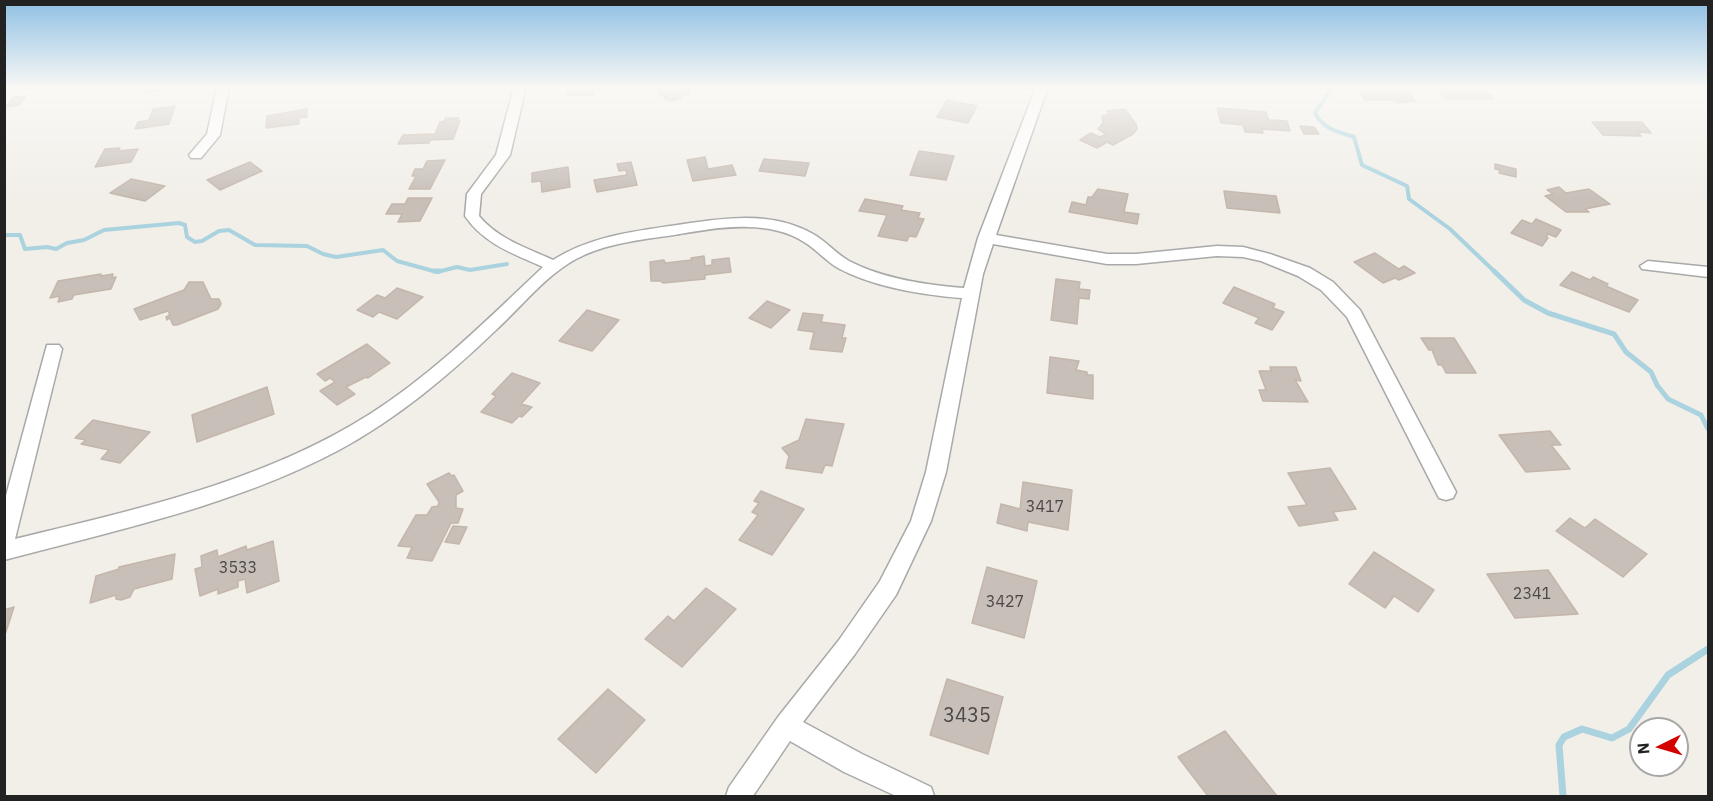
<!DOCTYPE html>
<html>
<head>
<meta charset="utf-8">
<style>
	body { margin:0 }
	#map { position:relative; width:1713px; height:801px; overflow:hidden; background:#f2efe9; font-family:"IBM Plex Sans",sans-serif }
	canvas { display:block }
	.frame { position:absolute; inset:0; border:6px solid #222; pointer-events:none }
	.north { position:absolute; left:1629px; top:717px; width:60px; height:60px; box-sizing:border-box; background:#fff; border:2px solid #a7a7a7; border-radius:50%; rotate:265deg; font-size:16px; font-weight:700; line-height:24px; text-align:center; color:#222 }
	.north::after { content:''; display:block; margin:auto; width:21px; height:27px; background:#d40000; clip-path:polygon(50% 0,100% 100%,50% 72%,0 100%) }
</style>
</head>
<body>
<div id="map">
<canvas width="1713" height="801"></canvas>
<div class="frame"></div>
<div class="north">N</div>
</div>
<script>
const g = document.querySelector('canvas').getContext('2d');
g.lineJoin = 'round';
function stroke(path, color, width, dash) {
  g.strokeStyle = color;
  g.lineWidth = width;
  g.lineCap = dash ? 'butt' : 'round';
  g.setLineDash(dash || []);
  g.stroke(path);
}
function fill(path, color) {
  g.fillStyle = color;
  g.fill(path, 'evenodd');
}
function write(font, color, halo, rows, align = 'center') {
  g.font = font + ' "IBM Plex Sans",sans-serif';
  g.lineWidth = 5;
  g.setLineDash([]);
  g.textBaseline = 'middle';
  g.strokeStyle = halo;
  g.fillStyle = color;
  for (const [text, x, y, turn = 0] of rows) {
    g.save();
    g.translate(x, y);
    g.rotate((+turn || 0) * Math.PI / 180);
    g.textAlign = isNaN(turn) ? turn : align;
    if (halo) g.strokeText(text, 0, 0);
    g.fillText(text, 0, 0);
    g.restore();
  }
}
const streamFar2 = new Path2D(`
	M1333,87L1315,113C1323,129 1338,132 1354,137L1362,165L1407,186L1409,199L1450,229L1496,273
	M4,235H20L25,249L47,247L56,249L67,243L84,240L104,230L179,223L185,225L187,237L195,242L202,241L219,231L229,230L255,245L307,246L323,254L336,257L383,250L397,261L437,272L457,267L470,270L507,264`);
const streamFar1 = new Path2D(`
	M434,271H440
	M1494,271L1524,300L1548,313L1614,334L1626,352L1651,372L1657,385L1668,399L1701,415L1708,429`);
const stream = new Path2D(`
	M1563,796L1559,745L1564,737L1582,729L1612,738L1629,729L1668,675L1708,649`);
const building = new Path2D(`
	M149,87H177L144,93L145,88Z
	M570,87H609L608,90H595L593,95H567Z
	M660,87H716V90H690L689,94H682L681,98L671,101L664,99L665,95H659Z
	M1373,87L1408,90L1415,101L1397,103L1395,100H1365L1358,89L1371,90L1369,88Z
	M1658,87H1703L1705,90L1682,88L1684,91Z
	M1437,88H1483L1493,99H1446Z
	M26,96L19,105L6,107L13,97Z
	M947,100L977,106L968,123L937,117Z
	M175,106L169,124L135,129L138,122L149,120L153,109Z
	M1217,108L1266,112L1269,120L1287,121L1290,131L1262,129L1263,133L1245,132L1243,125L1221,123Z
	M307,109V117L299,118V124L266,128L267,116Z
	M1125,109L1136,124L1137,129L1133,134L1113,145L1107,142L1097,148L1080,140L1091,133L1100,137L1106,134L1098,129L1103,123L1102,116L1110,114L1107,111Z
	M446,118H459L457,121H460L453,139L430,140L429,143L398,144L403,135L435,134L440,122L444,121Z
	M1592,122H1642L1651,133L1638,132L1641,136L1603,135Z
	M1300,126L1314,127L1319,134H1304Z
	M120,148L118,151L138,149L131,162L95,167L105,149Z
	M919,151L954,156L946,180L910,175Z
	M705,157L708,169L732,165L736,175L693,181L687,160Z
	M764,159L809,163L805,176L759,171Z
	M445,160L430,189H409L416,176H412L415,169H423L427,161Z
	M250,162L262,171L220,190L207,180Z
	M631,162L637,185L597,192L594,180L627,175L626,170L619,171L617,164Z
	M1495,164L1516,169V177L1499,173L1500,170L1495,169Z
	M568,167L570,187L542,192L541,181L532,182V173Z
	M131,179L165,186L145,201L110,193Z
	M1559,187L1566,193L1589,189L1610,204L1585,209L1589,212H1566L1545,196L1553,194L1547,190Z
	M1098,189L1128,194L1124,212L1139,214L1137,224L1069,212L1072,202L1086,205L1088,197H1092Z
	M1224,191L1276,196L1280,213L1227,208Z
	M408,198H432L420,221L398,222L402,214H386L392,204H405Z
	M865,199L903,206L901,210L920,213L918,218L924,219L916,237L909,236L907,241L878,236L887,215L859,211Z
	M1536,219L1561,230L1556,237L1548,234L1546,237L1548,238L1542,246L1511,233L1522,220L1532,224Z
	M1375,253L1399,269L1404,266L1415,273L1399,280L1395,278L1383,283L1354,262Z
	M704,256L705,266L712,265V260L729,258L731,272L705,275V279L663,283L660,281H651L650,262L664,260L665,263L692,260L691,258Z
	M1572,272L1590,280L1593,277L1608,284L1606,286L1638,300L1629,312L1560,285Z
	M101,274V276L113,274L112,278L116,277L111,289L74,295L72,299L58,302L60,296L50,298L58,281Z
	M1056,279L1080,282L1079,289L1090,290L1089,299L1079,298L1077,324L1051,320Z
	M189,282H203L211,299H219L221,304L218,309L177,325H173L170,318L167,320L166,317L170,315L168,311L140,320L134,309L184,290Z
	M1234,287L1275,304L1273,308L1284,312L1272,330L1255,323L1259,318L1223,303Z
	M397,288L423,297L397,319L379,312L373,317L357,310L377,295L385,298Z
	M767,301L790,310L771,328L749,318Z
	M587,310L619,320L592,351L559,341Z
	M803,313L823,315L821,322L845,325L842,338H846L842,352L810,349L814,332L798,330Z
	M1421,338H1454L1476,373H1446L1442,365H1438L1432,350H1429Z
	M367,344L390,363L368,378L366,377L346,387L355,394L337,405L320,391L335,382L330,378L325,381L317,374Z
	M1050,357L1079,361L1076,370L1087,372V375H1093V399L1047,393Z
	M1270,367H1296L1301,381L1295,380L1308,402L1263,401L1259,390H1266L1259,371H1271Z
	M512,373L540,383L521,404L532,407L522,417L519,416L512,423L481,412L496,396L492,394Z
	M267,387L274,414L197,442L192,415Z
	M806,419L844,424L832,466L825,465L822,473L786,468L789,456L782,448L799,440Z
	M93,420L150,432L120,463L101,459L109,450L81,444L86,440L75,438Z
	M1550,431L1561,445H1551L1570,469L1526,472L1499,435Z
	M1330,468L1356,509L1333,512L1338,520L1299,526L1288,507L1307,505L1288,473Z
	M449,473L452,476L454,475L463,491L456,495V508L463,509L458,523H451L432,561L407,558L412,547L398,546L416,515H427L432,507L438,506L439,502L427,484Z
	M1023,482L1072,490L1068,530L1028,522L1027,531L997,523L1001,504L1020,509Z
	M761,491L804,509L772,555L739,540L758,515L752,512L759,503L754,501Z
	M1570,518L1585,528L1595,519L1647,554L1623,577L1556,531Z
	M453,526L467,527L459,544L445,542Z
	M273,541L279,581L247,593L245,579L238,581V587L218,594V589L200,596L195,569L202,567L201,556L217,550L218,557L246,546L247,550Z
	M1374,552L1434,590L1418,612L1394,596L1385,608L1349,584Z
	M175,554L172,579L134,589L130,597L121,600L116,599V595L90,603L96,576L119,569V567Z
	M987,567L1037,581L1024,638L972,623Z
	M1548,570L1578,614L1515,618L1487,574Z
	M706,588L736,609L682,667L645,639L668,616L674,621Z
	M14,607L4,638V610Z
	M947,679L1003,697L988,754L930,735Z
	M608,689L645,720L596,773L558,739Z
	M1225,731L1277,796H1208L1178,757Z`);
const street = new Path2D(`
	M4,87H12L4,92Z
	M217,87H229L220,135L201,158H191L189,155L207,134Z
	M514,87H526L510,155L481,194L479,216C498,239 527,248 553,260C590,237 629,232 670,226C718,219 769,209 813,234C826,241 836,254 849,261C884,279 926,285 964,288L978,238L1036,87H1048L996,235L1107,254H1136L1217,246L1243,247L1270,254L1310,268L1333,282L1360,310L1456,492L1453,498L1446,500L1439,498L1347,317L1321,290L1298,276L1261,261L1243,257L1217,256L1136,264H1107L993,244L983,274L946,472L931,521L896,595L855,654L803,722L862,754L931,787L934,796H896L844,772L790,741L753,796H726L729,787L778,717L839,640L880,581L911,521L926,472L962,298C923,295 873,287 838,268C826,261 816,249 804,242C790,232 766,227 748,227C723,226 699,231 674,235C640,240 606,243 576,259C545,276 521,307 496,330C448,376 398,418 339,450C236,505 117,530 4,560V503L47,345H59L62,349L15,539C137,509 263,482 370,414C434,373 488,319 543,267C514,254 484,244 465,216L467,194L496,155Z
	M1648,261L1708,267V277L1642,269L1640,266Z`);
const numberNames = [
	["3417",1045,507],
	["3533",238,568],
	["2341",1532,594],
	["3427",1005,602]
];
const nearNumbernames = [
	["3435",967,716]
];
stroke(streamFar2, '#aad3df', 4);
stroke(streamFar1, '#aad3df', 5);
stroke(stream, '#aad3df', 7);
fill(building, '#c7bfb8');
stroke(building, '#c4b6ab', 1.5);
stroke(street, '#a9a9a9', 3);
fill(street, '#fff');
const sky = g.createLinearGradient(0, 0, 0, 199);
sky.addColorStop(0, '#8fc0e4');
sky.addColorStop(0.44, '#f9f8f5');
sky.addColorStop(1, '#f9f8f500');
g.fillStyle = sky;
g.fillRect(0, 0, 1713, 199);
write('16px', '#4b4948', null, numberNames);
write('20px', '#4b4948', null, nearNumbernames);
</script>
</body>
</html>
